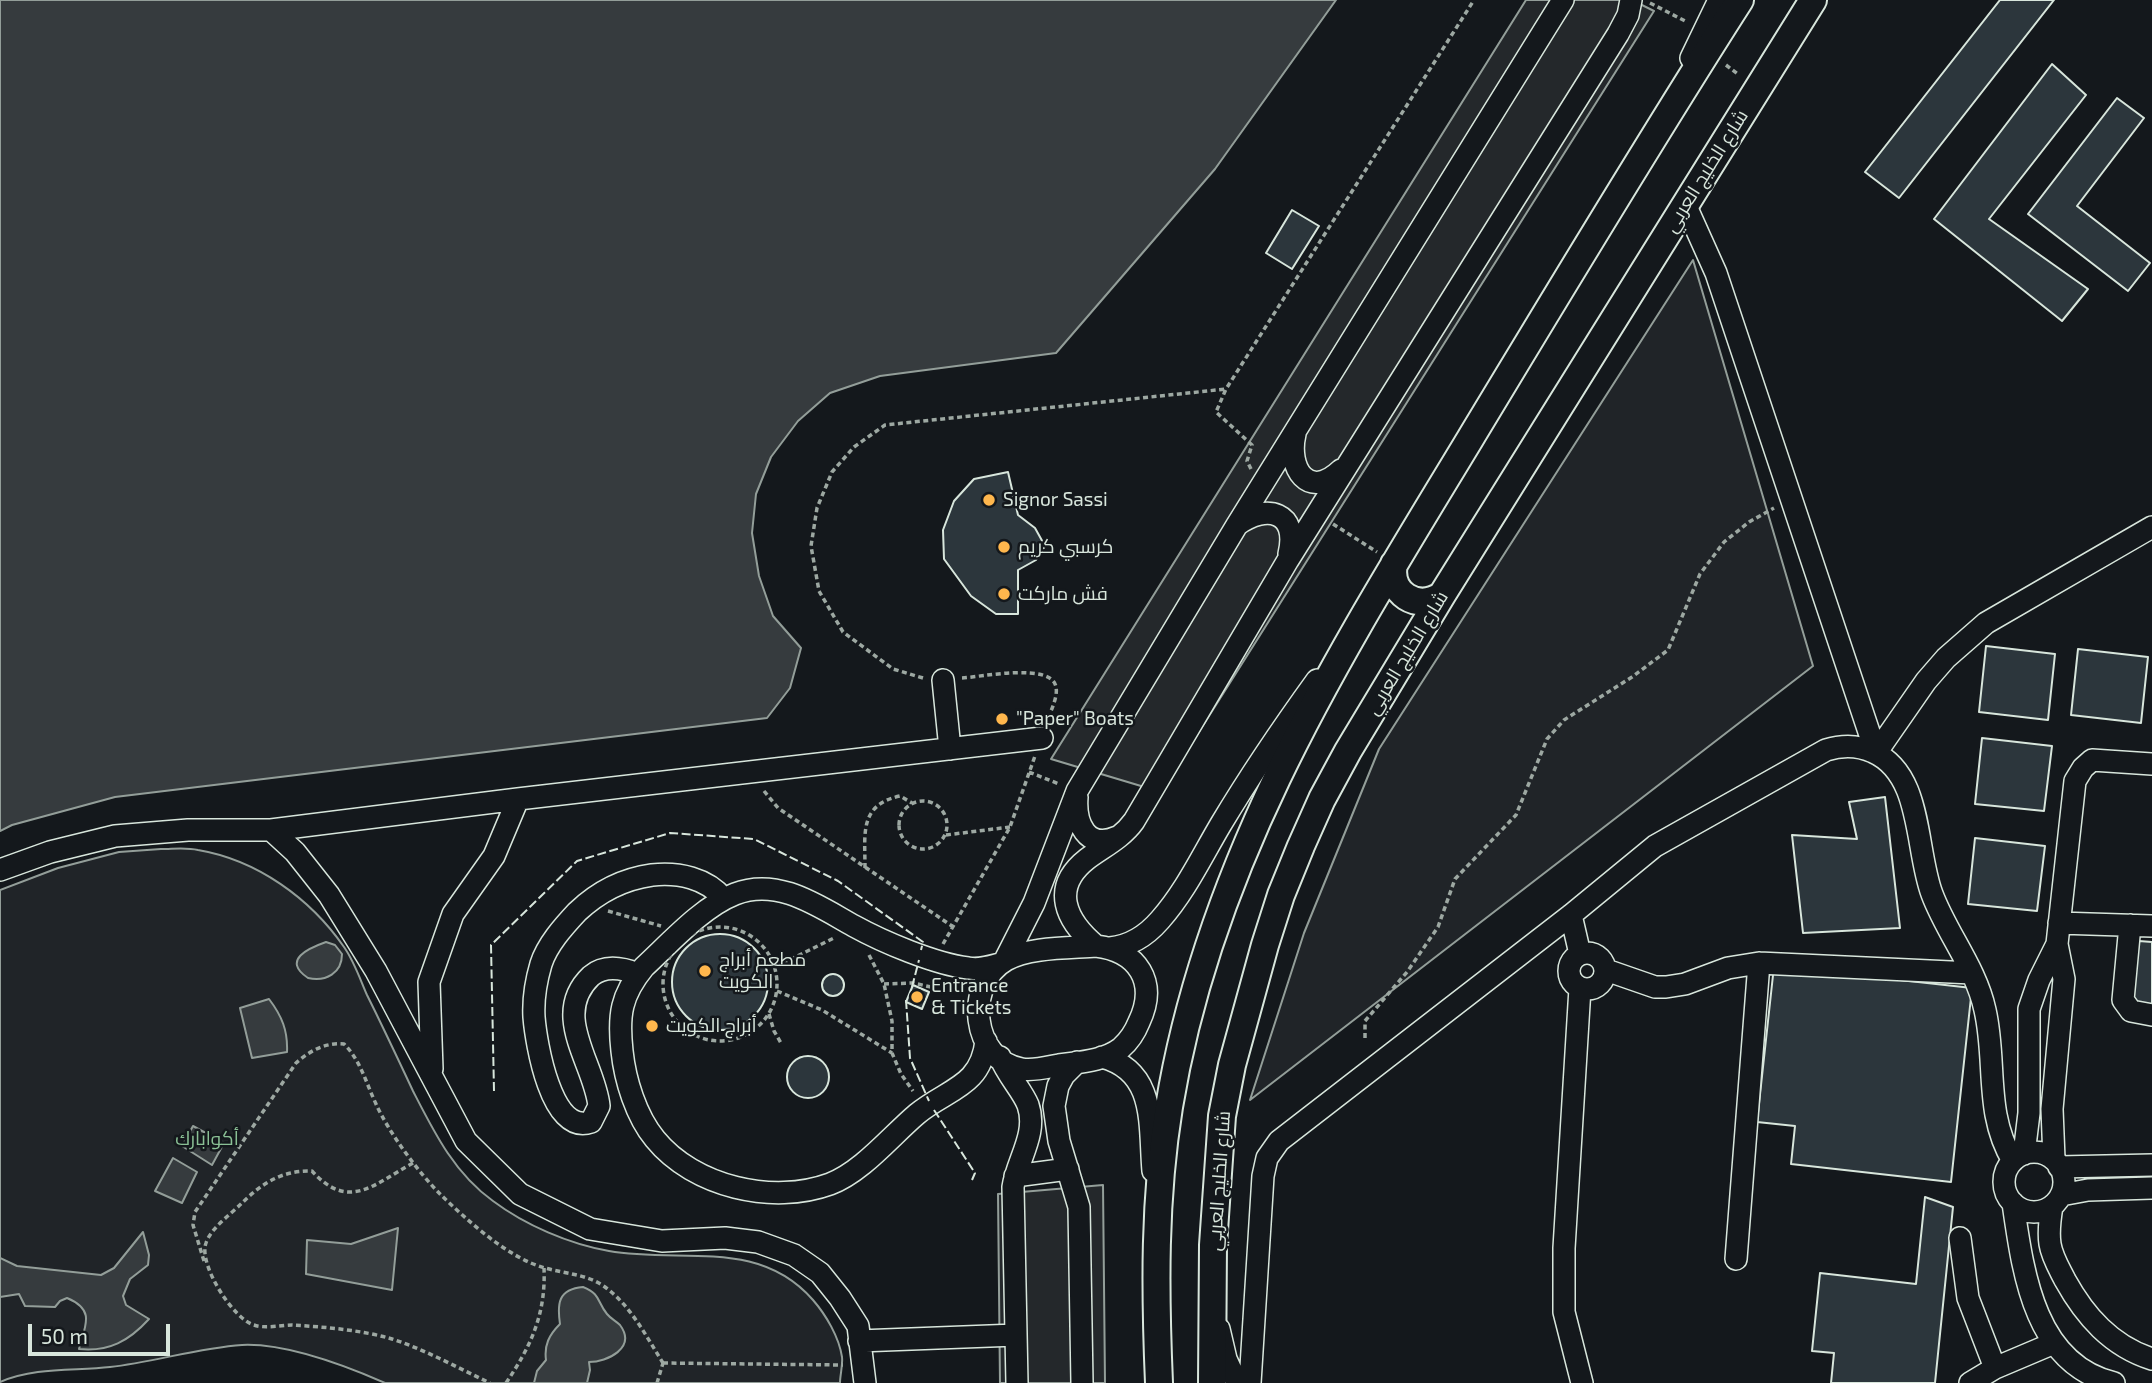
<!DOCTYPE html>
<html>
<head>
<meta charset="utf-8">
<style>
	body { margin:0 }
	#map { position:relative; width:2152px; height:1383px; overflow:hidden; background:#14181c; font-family:"Exo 2",sans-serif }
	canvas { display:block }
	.scale { position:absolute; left:28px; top:1324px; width:142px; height:32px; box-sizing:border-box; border:4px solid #d8e6dc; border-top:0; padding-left:9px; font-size:21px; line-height:24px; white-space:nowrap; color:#d8e6dc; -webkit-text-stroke:5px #14181c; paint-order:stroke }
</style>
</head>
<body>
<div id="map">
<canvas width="2152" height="1383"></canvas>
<div class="scale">50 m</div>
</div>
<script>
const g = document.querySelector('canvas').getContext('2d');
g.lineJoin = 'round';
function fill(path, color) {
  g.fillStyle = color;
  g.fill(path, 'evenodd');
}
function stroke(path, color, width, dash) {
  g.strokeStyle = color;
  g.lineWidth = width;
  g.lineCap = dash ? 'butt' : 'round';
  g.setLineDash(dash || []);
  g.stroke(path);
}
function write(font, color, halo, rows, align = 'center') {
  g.font = font + ' "Exo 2",Cairo,sans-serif';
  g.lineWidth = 5;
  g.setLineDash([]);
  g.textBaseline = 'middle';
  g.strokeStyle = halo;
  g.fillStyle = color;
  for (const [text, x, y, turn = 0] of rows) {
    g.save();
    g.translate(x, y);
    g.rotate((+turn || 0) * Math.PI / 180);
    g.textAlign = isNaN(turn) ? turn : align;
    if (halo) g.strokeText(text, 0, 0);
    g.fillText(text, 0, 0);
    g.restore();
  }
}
const green = new Path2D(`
	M1693,260L1813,666L1250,1100L1304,933L1379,749Z
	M161,849C173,849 186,847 198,850C257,860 310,898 344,947C354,961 360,979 367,995C383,1027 398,1059 413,1091C434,1132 454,1173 493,1201C525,1225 569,1244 609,1251C681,1264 758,1237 813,1300C826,1315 839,1337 842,1357C843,1365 840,1375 840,1383H385C346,1366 285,1343 242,1345C198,1348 154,1362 110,1367C73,1371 35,1367 0,1382V890L58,868L119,852Z`);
const parking = new Path2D(`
	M1526,0H1632L1654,11L1161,792L1051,759Z
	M1103,1185L1105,1383H1000L998,1194Z`);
const water = new Path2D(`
	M0,0H1336L1215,169L1056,353L880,376L830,393L798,421L771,457L756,494L752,533L759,576L773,616L801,648L790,688L767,718L115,797L12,825L0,831Z
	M326,942L335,945L342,954C342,973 326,982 308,978C281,960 309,948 326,942Z
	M269,999C282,1016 288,1031 287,1052L252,1058L240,1008Z
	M193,1126L224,1143L212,1165L182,1146Z
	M173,1158L197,1172L182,1203L155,1191Z
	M398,1228L392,1290L306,1274L307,1240L351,1244Z
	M143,1232L149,1255L148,1265L130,1279L123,1296L126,1305L149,1319C129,1341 109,1352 79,1349C85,1326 96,1310 67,1298L60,1301L55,1307L25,1306L19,1294L0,1297V1258L17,1266L101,1275L114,1268Z
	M583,1287C601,1294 597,1302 607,1314C611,1319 616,1321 620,1325C637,1348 607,1362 589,1362L590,1370L587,1383H534L537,1371L546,1360C544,1345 549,1335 560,1324C557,1304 558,1289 583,1287Z`);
const building = new Path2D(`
	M2000,0H2054L1899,198L1865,172Z
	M2052,64L2086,95L1989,219L2088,289L2062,321L1934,219Z
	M2117,98L2144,118L2077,206L2150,263L2128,291L2028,214Z
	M1292,210L1319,226L1292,269L1266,253Z
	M1008,472L1018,515L1035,528L1045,546L1036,560L1018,570V614H996L971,596L944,559L943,530L954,501L974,479Z
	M1986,646L2055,654L2048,720L1979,712Z
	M2078,649L2148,657L2141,723L2071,715Z
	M1982,738L2052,746L2044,811L1975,804Z
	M1885,797L1900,928L1803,933L1792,835L1857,839L1849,802Z
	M1975,838L2045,846L2037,911L1968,904Z
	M672 982a48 48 0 1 1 96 0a48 48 0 1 1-96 0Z
	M2139,941L2152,942V1009L2132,1007Z
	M1774,966L1972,988L1951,1182L1791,1164L1795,1126L1757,1122Z
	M822 985a11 11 0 1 1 22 0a11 11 0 1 1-22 0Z
	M913,985L929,992L922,1009L906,1002Z
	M787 1077a21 21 0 1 1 42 0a21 21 0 1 1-42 0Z
	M1925,1197L1953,1207L1935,1383H1831L1834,1353L1812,1351L1820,1273L1916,1284Z`);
const path = new Path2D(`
	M1650,3L1687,22
	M1726,65L1739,75
	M1251,469L1247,461L1252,445L1216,412L1226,389L1474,0
	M1333,524L1377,552
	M923,678L893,669L843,632L819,591L811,546L817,508L832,472L854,447L885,425L1226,389
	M962,678C981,677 1052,662 1056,687C1058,697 1051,710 1048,719
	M1029,772L1059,784
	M764,791L778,808L952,926
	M899 825a24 24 0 1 1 48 0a24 24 0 1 1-48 0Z
	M946,835L1010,827
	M865,868C865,833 859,805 900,796L912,803
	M608,911L661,926
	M663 984a57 57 0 1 1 114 0a57 57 0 1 1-114 0Z
	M943,944L1010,827L1035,756
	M869,955L884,984L892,1021V1053L901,1074L913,1091
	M775,967L836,937
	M884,984L913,983L931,987L932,981
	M777,991L822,1010L892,1053
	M769,1014L774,1031L781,1043
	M1365,1038V1021L1407,972L1438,927L1455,879L1516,815L1547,739L1564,720L1632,677L1668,650L1700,574L1724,542L1749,522L1774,508
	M413,1163C374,1184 349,1212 312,1171C283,1170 262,1183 242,1203C231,1214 211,1228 206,1243C198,1264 233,1319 254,1325C265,1329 281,1325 292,1325C324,1327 362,1330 392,1339C426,1350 458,1368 490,1383
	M204,1261L193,1225L195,1212L296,1063C309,1051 326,1042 344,1044C361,1061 366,1083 376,1104C389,1133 419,1173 441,1195C468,1221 508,1258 545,1268C566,1274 587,1274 605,1287C631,1306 646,1336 663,1363
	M663,1363L843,1365
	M506,1383C531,1346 546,1314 544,1268
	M657,1383L663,1363`);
const minor = new Path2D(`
	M1691,58L1719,0
	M1685,204L1716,273L1876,753
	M1295,434C1287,468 1308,501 1341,470
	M1237,525C1267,503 1299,512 1289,554
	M943,680L950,749
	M1876,753L1926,681L1946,658L1986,623L2152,527
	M1077,797C1075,822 1086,851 1117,837
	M271,830L295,852L329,895L376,971L466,1141L520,1194L590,1229L662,1241L725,1238L758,1242L794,1255L820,1273L840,1298L858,1326L865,1383
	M0,870L50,852L115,836L188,830H271L518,799L1042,738
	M1571,915L1580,954
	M2059,923L2152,926
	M2130,925L2123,1000L2131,1011L2152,1015
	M1096,946C1066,921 1050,888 1087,859C1103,847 1122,838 1134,821L1288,560L1618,34L1628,15L1631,0
	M1096,946C1138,951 1158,982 1139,1022C1135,1032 1129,1041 1121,1048C1104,1061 1080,1062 1059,1065C1048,1067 1034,1071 1022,1069C971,1060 964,984 1006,960C1028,947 1070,948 1096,946Z
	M1110,948C1130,946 1147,935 1160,920C1185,892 1202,856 1221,824C1251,774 1283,727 1317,680
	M1569 971a18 18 0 1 1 36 0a18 18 0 1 1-36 0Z
	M1005,960L1034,903L1077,791L1237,525L1563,0
	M1606,970L1655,987H1666L1685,984L1728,968L1759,963L1972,973
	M638,974C623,968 605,964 591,976C550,1015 595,1064 599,1106L591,1122C551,1136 536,1042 534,1017C533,999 536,981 541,964C547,945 563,927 577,912C598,892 623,879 652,875C678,872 707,878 724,899
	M1580,988L1564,1248V1312L1582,1383
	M986,1041C981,1087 947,1089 917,1114C891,1136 862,1172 830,1184C773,1205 694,1187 655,1139C636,1116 625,1080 622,1051C618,1015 621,995 644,967C670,943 702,907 735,894C778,877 818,906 854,926C883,942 935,964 968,968C979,970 989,967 1000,964
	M1000,1057C1007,1075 1022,1090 1028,1105C1038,1134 1017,1160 1013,1187L1017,1383
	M1102,1057C1157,1071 1149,1126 1153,1171
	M1077,1062L1064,1075L1058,1086L1054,1106L1059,1141L1079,1207L1082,1383
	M432,1069L429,982L453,914L494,856L518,799
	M2004 1182a30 30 0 1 1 60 0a30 30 0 1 1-60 0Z
	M2024,1154L2029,1113V1009L2039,980L2057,944
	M2054,1159L2052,1109L2064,979L2057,944L2075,781L2083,768L2092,760L2152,764
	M2059,1167L2152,1165
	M1015,1176L1068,1169
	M2061,1195L2088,1190L2152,1188
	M2013,1203C2023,1272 2034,1364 2114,1383
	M2052,1206C2050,1218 2048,1231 2050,1244C2052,1257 2059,1268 2065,1280C2085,1316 2111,1346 2152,1359
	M1960,1238L1968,1298L1995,1368
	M1736,1259L1759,963
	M1219,1329L1226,1359L1237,1383
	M859,1341L1016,1335
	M1250,1383L1263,1176L1267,1158L1279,1141L1571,915L1655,846L1826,750C1842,745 1858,745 1873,752C1923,774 1915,849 1932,894C1947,934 1976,968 1985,1010C1997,1062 1984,1113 2013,1161
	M1970,1383L1995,1368L2054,1343`);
const major = new Path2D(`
	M1394,564C1388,593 1417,612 1442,595
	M1159,1383C1155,1290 1154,1199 1169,1107C1210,856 1341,652 1470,439C1559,292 1647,145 1740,0
	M1212,1383L1213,1245L1222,1116L1232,1065L1265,945L1281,895L1301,846L1322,799L1348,751L1442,595L1813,0`);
const fence = new Path2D(`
	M912,987L919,960
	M906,1000L910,1058L929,1101
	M494,1091L491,945L577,861L670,833L754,839L838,881L923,942L921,950
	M934,1110L975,1173L972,1180`);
const markers = [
	[989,500,7,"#ffb74d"],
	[1004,547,7,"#ffb74d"],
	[1004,594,7,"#ffb74d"],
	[1002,719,7,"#ffb74d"],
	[705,971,7,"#ffb74d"],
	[917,997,7,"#ffb74d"],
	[652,1026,7,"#ffb74d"]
];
const streetNames = [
	["شارع الخليج العربي",1706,171,-58],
	["شارع الخليج العربي",1407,653,-59],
	["شارع الخليج العربي",1219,1181,-86]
];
const poiNames = [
	["Signor Sassi",1003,500],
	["كرسبي كريم",1018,547],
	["فش ماركت",1018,594],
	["\"Paper\" Boats",1016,719],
	["مطعم أبراج",719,960],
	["الكويت",719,982],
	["Entrance",931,986],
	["& Tickets",931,1008],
	["أبراج الكويت",666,1026]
];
const parkNames = [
	["أكوابارك",207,1139]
];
fill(green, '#202428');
stroke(green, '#939e99', 2);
fill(parking, '#24282b');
stroke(parking, '#939e99', 2);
fill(water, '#363b3e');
stroke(water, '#939e99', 2);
fill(building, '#2c363c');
stroke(building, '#d8e6dc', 2);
stroke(minor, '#d8e6dc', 24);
stroke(major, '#d8e6dc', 30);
stroke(path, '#9da8a2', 3.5, [5, 3.5]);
stroke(minor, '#14181c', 21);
stroke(major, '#14181c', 26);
stroke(fence, '#d8e6dc', 2, [9, 3.5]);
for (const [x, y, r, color] of markers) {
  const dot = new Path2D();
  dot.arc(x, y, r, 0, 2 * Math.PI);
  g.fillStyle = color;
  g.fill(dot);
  stroke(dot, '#14181c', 2.5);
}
write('19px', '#d8e6dc', '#14181c', streetNames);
write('19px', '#d8e6dc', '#14181c', poiNames, 'left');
write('19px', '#8ac095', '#14181c', parkNames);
</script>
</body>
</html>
